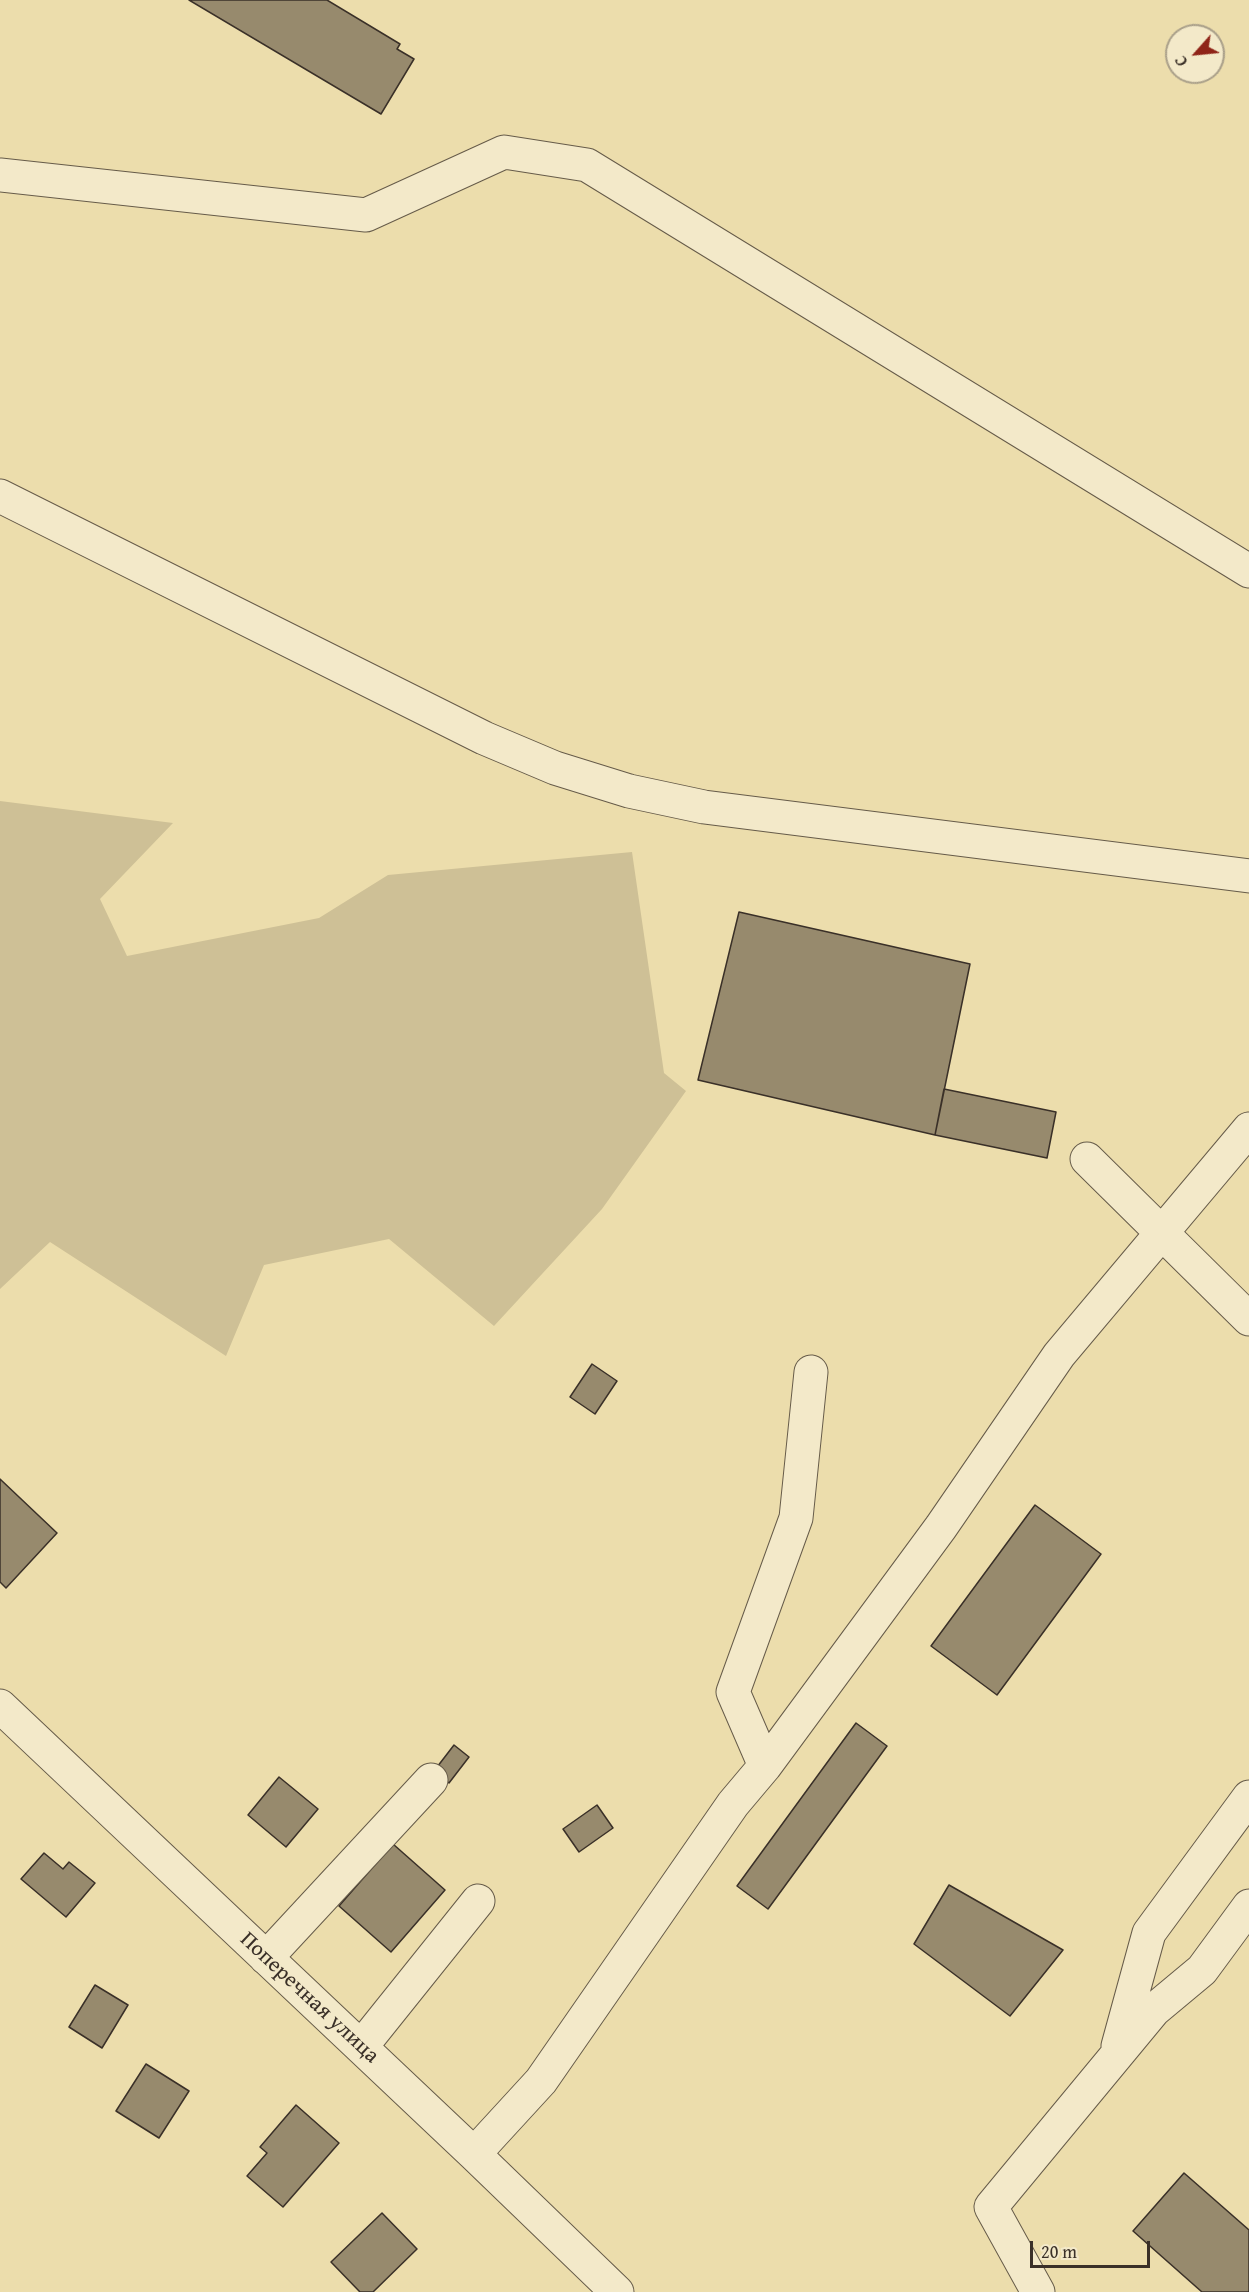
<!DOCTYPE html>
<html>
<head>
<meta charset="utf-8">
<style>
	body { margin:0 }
	#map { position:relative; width:1249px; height:2292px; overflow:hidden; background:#ecddac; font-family:"Gentium Book Plus",serif }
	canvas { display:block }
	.north { position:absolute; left:1165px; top:24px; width:60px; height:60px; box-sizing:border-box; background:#f3e9c9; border:2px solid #a99f89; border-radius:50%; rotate:243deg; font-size:16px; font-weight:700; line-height:24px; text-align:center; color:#3a3028 }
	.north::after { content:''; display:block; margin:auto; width:21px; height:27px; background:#8f2418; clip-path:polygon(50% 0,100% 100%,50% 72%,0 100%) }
	.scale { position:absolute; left:1030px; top:2241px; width:120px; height:27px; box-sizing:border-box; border:3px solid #3a3028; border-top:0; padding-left:8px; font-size:18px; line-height:21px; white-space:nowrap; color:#3a3028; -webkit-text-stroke:4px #f3e9c9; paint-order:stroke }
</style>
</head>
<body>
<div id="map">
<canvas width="1249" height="2292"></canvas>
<div class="north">С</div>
<div class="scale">20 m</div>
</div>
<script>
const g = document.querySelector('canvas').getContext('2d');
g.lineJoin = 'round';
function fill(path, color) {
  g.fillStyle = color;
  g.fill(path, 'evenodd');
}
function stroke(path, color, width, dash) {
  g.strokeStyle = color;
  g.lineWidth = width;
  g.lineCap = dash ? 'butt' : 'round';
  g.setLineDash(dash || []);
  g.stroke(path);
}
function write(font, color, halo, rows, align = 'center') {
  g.font = font + ' "Gentium Book Plus",serif';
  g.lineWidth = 4.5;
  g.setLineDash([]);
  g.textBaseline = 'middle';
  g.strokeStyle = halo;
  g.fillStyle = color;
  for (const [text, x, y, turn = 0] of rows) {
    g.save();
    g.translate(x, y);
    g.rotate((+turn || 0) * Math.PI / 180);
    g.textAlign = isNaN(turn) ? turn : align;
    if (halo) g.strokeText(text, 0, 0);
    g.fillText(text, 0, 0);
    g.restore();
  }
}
const green = new Path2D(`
	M0,801L173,823L100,899L127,956L319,918L388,875L632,852L664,1073L686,1091L602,1209L494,1326L389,1239L264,1265L226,1356L50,1242L0,1289Z`);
const building = new Path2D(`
	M189,0H327L400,44L397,49L414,59L381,114Z
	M739,912L970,964L935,1135L698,1080Z
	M944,1089L1056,1112L1047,1158L935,1135Z
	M592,1364L617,1381L595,1414L570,1397Z
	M0,1479L57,1533L6,1588L0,1582Z
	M1035,1505L1101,1554L997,1695L931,1646Z
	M856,1723L887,1746L768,1909L737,1886Z
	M454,1745L469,1757L449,1783L434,1771Z
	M279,1777L318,1809L286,1847L248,1815Z
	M597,1805L613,1828L579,1852L563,1829Z
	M393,1844L445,1890L391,1952L339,1906Z
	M44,1853L63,1869L69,1862L95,1883L66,1917L21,1879Z
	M949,1885L1063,1950L1010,2016L914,1944Z
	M95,1985L128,2005L102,2048L69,2027Z
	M146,2064L189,2091L159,2138L116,2111Z
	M296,2105L339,2143L283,2207L247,2176L267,2153L260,2147Z
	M1184,2173L1249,2230V2292H1202L1133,2231Z
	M382,2213L417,2249L373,2292H360L331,2262Z`);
const minor = new Path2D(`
	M0,175L366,215L504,152L587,165L1249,571
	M0,496L484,738L555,768L629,791L704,807L1249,876
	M1087,1159L1249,1319
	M0,1706L474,2154L617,2292
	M765,1766L941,1527L1059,1355L1249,1129
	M266,1958L431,1780
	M1118,2046L1149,1933L1249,1797
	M361,2047L478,1901
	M474,2154L541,2081L733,1804L765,1766L733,1692L796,1518L811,1372
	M1038,2292L991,2207L1154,2010L1202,1970L1249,1906`);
const streetNames = [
	["Поперечная улица",309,1998,43]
];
fill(green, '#cec096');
fill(building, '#978a6d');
stroke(building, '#3a3028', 1.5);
stroke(minor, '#665b49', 35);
stroke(minor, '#f3e9c9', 33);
write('22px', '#3a3028', '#f3e9c9', streetNames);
</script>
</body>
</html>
